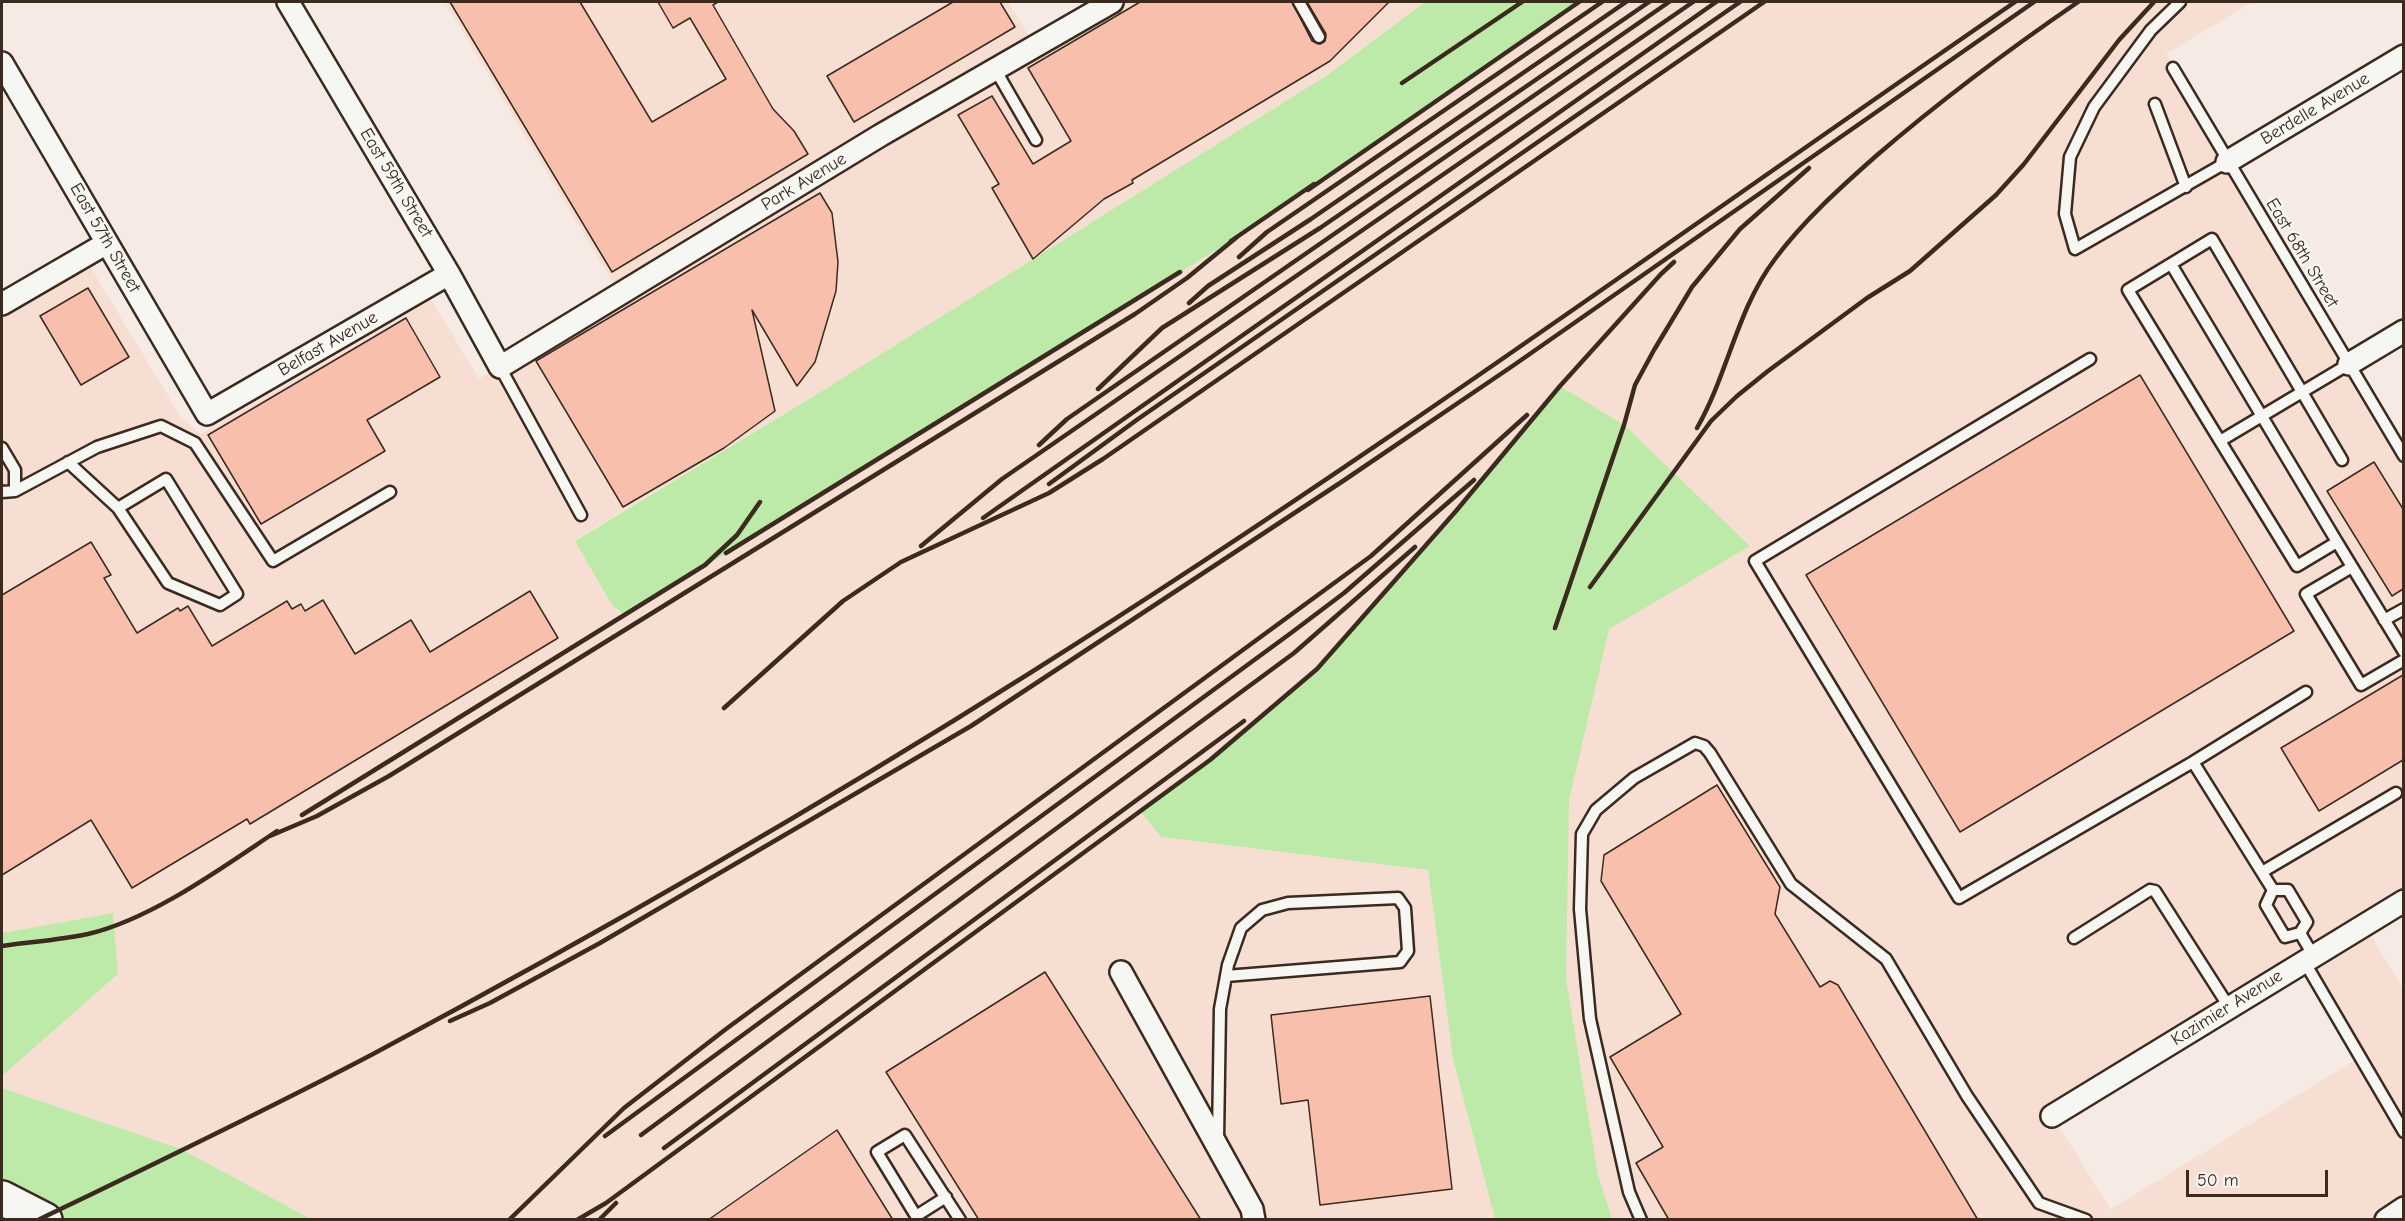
<!DOCTYPE html>
<html>
<head>
<meta charset="utf-8">
<style>
	body { margin:0 }
	#map { position:relative; width:2405px; height:1221px; overflow:hidden; background:#f6ebe4; font-family:"Comic Neue",sans-serif }
	canvas { display:block }
	.frame { position:absolute; inset:0; border:3px solid #3b2a1e; pointer-events:none }
	.scale { position:absolute; left:2186px; top:1170px; width:142px; height:27px; box-sizing:border-box; border:3px solid #3b2a1e; border-top:0; padding-left:8px; font-size:18px; line-height:21px; white-space:nowrap; color:#3b2a1e; -webkit-text-stroke:4px #f6f6f2; paint-order:stroke }
</style>
</head>
<body>
<div id="map">
<canvas width="2405" height="1221"></canvas>
<div class="frame"></div>
<div class="scale">50 m</div>
</div>
<script>
const g = document.querySelector('canvas').getContext('2d');
g.lineJoin = 'round';
function fill(path, color) {
  g.fillStyle = color;
  g.fill(path, 'evenodd');
}
function stroke(path, color, width, dash) {
  g.strokeStyle = color;
  g.lineWidth = width;
  g.lineCap = dash ? 'butt' : 'round';
  g.setLineDash(dash || []);
  g.stroke(path);
}
function write(font, color, halo, rows, align = 'center') {
  g.font = font + ' "Comic Neue",sans-serif';
  g.lineWidth = 5;
  g.setLineDash([]);
  g.textBaseline = 'middle';
  g.strokeStyle = halo;
  g.fillStyle = color;
  for (const [text, x, y, turn = 0] of rows) {
    g.save();
    g.translate(x, y);
    g.rotate((+turn || 0) * Math.PI / 180);
    g.textAlign = isNaN(turn) ? turn : align;
    if (halo) g.strokeText(text, 0, 0);
    g.fillText(text, 0, 0);
    g.restore();
  }
}
const built = new Path2D(`
	M445,2H1008L1035,46L1112,2H1425L1326,76L814,396L575,540L621,617L1237,237L1579,2H2252L2166,54L2403,456V901L2364,925L2403,988V1219H1560V386L1456,511L1317,669L1210,760L1140,811L1161,837L1428,870L1453,1059L1495,1219H311L181,1149L2,1088V1076L118,974L113,913L2,933V317L90,266L182,419L201,434L432,300L479,379L619,293ZM2304,961L2360,1057L2111,1209L2052,1116Z`);
const green = new Path2D(`
	M1425,2H1579L1237,237L788,516L624,615L612,605L575,541L814,396L1326,76Z
	M1560,386L1624,425L1750,546L1609,629L1569,800L1566,979L1598,1175L1612,1219H1495L1453,1059L1428,870L1161,837L1140,811L1210,760L1317,669L1456,511Z
	M113,913L118,974L2,1076V933Z
	M2,1088L181,1149L311,1219H45L2,1198Z`);
const building = new Path2D(`
	M450,2H580L652,122L726,79L690,18L673,28L658,2H718L713,5L773,109L794,131L808,154L612,272Z
	M953,2H1000L1015,27L854,122L827,76Z
	M1140,2H1292L1312,41L1320,44L1325,41L1326,34L1307,2H1389L1330,61L1132,180L1133,183L1104,199L1033,259L992,188L999,184L958,115L992,96L1033,164L1071,141L1028,68Z
	M820,193L832,213L838,262L836,291L815,362L797,386L752,310L775,411L724,448L623,507L536,361Z
	M88,288L129,357L81,385L40,316Z
	M406,318L440,377L367,420L385,451L261,524L208,435Z
	M2140,375L2294,631L1960,832L1806,575Z
	M2374,462L2403,509V589L2392,596L2327,491Z
	M91,542L111,575L104,578L137,633L178,608L180,611L188,606L212,646L287,601L292,609L301,604L305,611L323,600L355,654L411,620L430,652L530,591L558,638L250,824L247,819L132,888L91,820L2,875V595Z
	M2403,675V760L2319,811L2281,748Z
	M1717,785L1780,887L1775,914L1820,987L1830,981L1838,985L1978,1220H1669L1636,1163L1663,1147L1610,1057L1681,1014L1601,881L1604,855Z
	M1045,972L1201,1220H979L886,1072Z
	M1430,996L1452,1189L1320,1205L1308,1100L1281,1104L1271,1015Z
	M837,1130L893,1220H708Z`);
const lane = new Path2D(`
	M1299,2L1319,37
	M2180,2L2151,30L2094,107L2070,157L2065,214L2075,249L2227,162
	M2173,68L2404,456
	M995,69L1036,140
	M2155,104L2186,187
	M2171,264L2337,542L2297,566L2220,441L2349,364
	M2090,359L1755,561L1959,898L2193,762
	M500,367L581,515
	M2220,441L2128,290L2212,239L2342,460
	M2,448L15,470V491L2,492
	M68,462L118,508L168,583L220,605L237,594L166,479L118,508
	M15,491L97,447L161,426L195,443L273,561L390,492
	M2337,542L2404,652
	M2352,567L2306,594L2361,685L2404,660
	M2384,620L2404,609
	M2262,872L2396,793
	M2273,890L2193,762L2306,692
	M2273,890H2288L2307,922L2300,933L2285,937L2266,905Z
	M2300,933L2313,955
	M2074,938L2150,890L2155,891L2229,1007
	M2304,961L2404,1132
	M1218,1139L1220,1009L1228,965L1241,928L1262,910L1288,903L1398,898L1405,908L1408,951L1400,962L1226,976
	M946,1197L916,1216L877,1152L905,1135L960,1220
	M1641,1220L1629,1192L1590,1019L1580,909L1582,834L1596,810L1634,778L1695,743L1704,746L1710,753L1791,884L1886,959L1967,1096L2039,1203L2086,1220`);
const street = new Path2D(`
	M288,2L449,274L500,367L881,135L1112,2
	M2,63L207,414L449,274
	M2227,162L2404,56
	M2,304L107,243
	M2349,364L2404,331
	M1121,972L1252,1209L1254,1220
	M2052,1116L2404,901
	M2386,1220L2404,1208`);
const highway = new Path2D(`
	M2,1198L45,1220`);
const rail = new Path2D(`
	M1402,83L1522,2
	M1308,190L1579,2
	M1231,241L1314,184
	M1239,257L1267,232L1602,2
	M1189,303L1208,286L1311,219L1626,2
	M1098,389L1162,328L1320,228L1649,2
	M1697,428C1728,374 1737,309 1775,259C1803,221 1841,187 1876,156C1941,100 2008,50 2078,2
	M1039,445L1067,419L1669,2
	M1049,484L1138,419L1740,2
	M983,518L1716,2
	M921,546L1002,479L1693,2
	M726,553L1180,272
	M1590,587L1711,421L1737,396L1768,371L1867,298L1910,271L1996,195L2024,164L2119,40L2154,2
	M1555,628L1624,425L1635,385L1654,350L1692,287L1740,229L1809,168
	M724,708L843,601L901,562L1049,493L1103,459L1764,2
	M302,815L705,565L737,535L760,502
	M270,836L317,816L389,776L1135,314L1187,278L1237,237
	M2,946C30,942 60,940 88,934C152,919 223,867 277,831
	M450,1021L490,1003L600,943L971,726L1343,481L1514,365L2034,2
	M641,1135L1294,653L1415,547
	M605,1136L1291,633L1344,593L1474,480
	M664,1148L1244,721
	M38,1220C150,1166 263,1112 373,1054C596,935 816,808 1030,673C1367,461 1688,227 2015,2
	M509,1220L624,1108L726,1029L1371,556L1527,415
	M577,1220L606,1203L1210,760L1317,669L1456,511L1560,386L1661,274L1674,262
	M599,1220L616,1203`);
const streetNames = [
	["Berdelle Avenue",2315,109,-31],
	["Park Avenue",804,182,-31],
	["East 59th Street",396,183,59],
	["East 57th Street",105,238,60],
	["East 68th Street",2302,253,59],
	["Belfast Avenue",328,344,-30],
	["Kazimier Avenue",2227,1008,-32]
];
fill(built, '#f7ded3');
fill(green, '#bdeaa8');
fill(building, '#f8c0ac');
stroke(building, '#3b2a1e', 1.5);
stroke(lane, '#3b2a1e', 15);
stroke(street, '#3b2a1e', 26);
stroke(highway, '#3b2a1e', 38);
stroke(lane, '#f6f6f2', 10);
stroke(street, '#f6f6f2', 21);
stroke(highway, '#f6f6f2', 33);
stroke(rail, '#3b2a1e', 4.5);
write('18px', '#3b2a1e', '#f6f6f2', streetNames);
</script>
</body>
</html>
